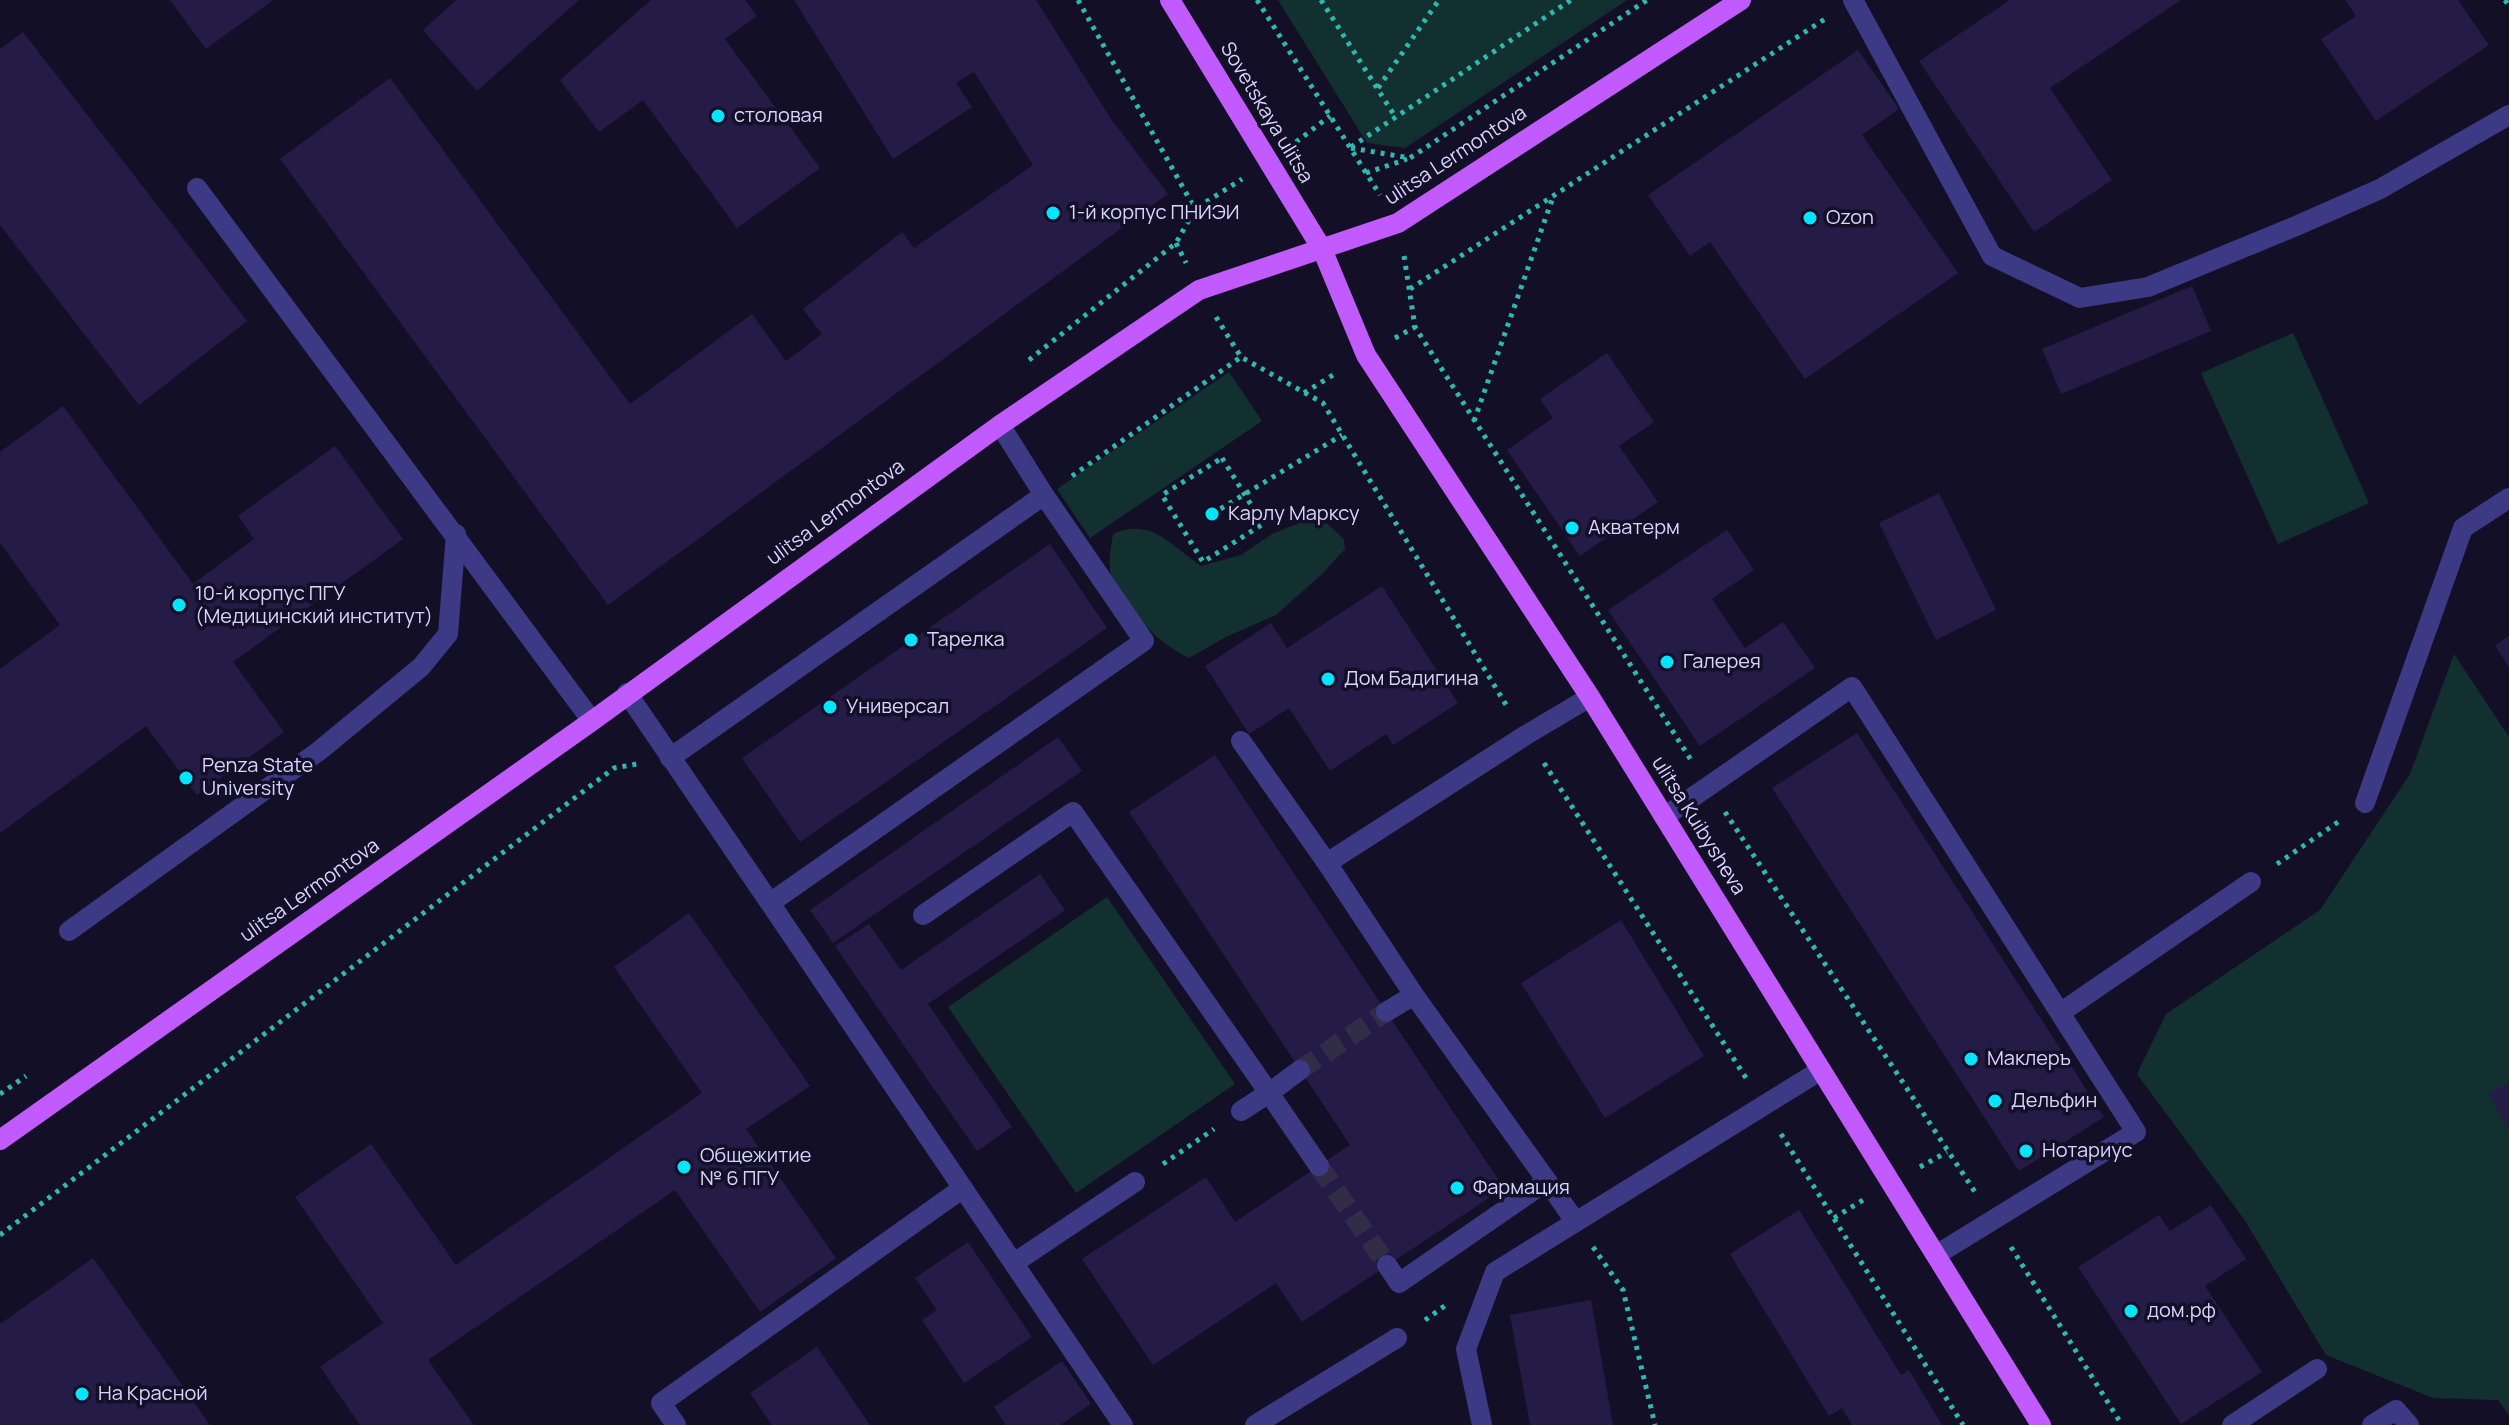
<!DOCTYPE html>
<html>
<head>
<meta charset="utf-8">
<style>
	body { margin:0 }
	canvas { display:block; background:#130f26 }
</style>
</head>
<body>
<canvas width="2509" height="1425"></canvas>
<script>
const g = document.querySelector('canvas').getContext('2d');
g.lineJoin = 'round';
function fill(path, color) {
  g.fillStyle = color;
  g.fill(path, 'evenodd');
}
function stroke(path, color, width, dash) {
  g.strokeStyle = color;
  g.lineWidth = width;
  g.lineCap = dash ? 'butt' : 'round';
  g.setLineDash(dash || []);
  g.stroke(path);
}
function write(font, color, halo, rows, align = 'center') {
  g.font = font + ' Manrope,sans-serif';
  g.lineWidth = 7;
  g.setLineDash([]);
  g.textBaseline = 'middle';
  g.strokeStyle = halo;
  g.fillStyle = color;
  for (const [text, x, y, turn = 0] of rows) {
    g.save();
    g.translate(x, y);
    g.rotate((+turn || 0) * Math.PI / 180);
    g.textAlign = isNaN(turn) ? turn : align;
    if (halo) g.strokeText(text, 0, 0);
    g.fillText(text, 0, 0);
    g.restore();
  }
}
const green = new Path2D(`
	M1278,0H1627L1405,148L1367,143Z
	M2293,333L2369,503L2278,544L2201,373Z
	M1229,372L1262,421L1090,538L1057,489Z
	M1324,521L1344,539L1345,549L1321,575L1276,615L1226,637L1189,658C1160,645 1124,608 1112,578C1107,564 1111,548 1113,534C1152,517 1171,546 1201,566L1241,555L1272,534L1302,522Z
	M2454,654L2509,737V1415L2498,1400L2433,1398L2326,1355L2244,1219L2137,1074L2166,1014L2320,910L2410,774Z
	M1107,897L1235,1084L1076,1193L948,1007Z`);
const building = new Path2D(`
	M170,0H273L206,49Z
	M456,0H579L477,91L423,30Z
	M651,0H745L757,16L725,39L820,168L737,228L643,100L599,132L560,80Z
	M794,0H1036L1111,119L1168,194L608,605L280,159L390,78L630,404L752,314L786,361L822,334L803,309L902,232L914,248L1033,165L974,72L956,83L972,107L893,159Z
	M2010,0H2181L2050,88L2112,180L2034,232L1919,61Z
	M2345,0H2458L2489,45L2376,121L2321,39L2356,16Z
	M23,32L247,321L139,405L0,225V49Z
	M1858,50L1899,109L1862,135L1958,273L1805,379L1710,242L1690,256L1648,195Z
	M2192,286L2211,331L2061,394L2042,349Z
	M1607,353L1654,422L1619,446L1658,502L1580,556L1507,450L1553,418L1540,399Z
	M63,406L193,584L254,539L238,516L335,446L403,539L233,662L284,732L197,795L146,726L0,833V669L60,625L0,543V452Z
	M1939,493L1996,610L1936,640L1879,523Z
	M1727,530L1754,570L1712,599L1745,648L1783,622L1815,668L1700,746L1608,610Z
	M1050,544L1107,628L800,842L742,758Z
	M1382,586L1458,703L1393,745L1386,734L1330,771L1289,708L1249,734L1205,666L1271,623L1287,648Z
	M2509,636V668L2495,645Z
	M1857,733L2104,1117L2019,1171L1772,788Z
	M1058,737L1082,771L833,943L810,910Z
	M1215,755L1504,1188L1302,1322L1276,1283L1153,1365L1082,1259L1206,1177L1235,1222L1350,1145L1129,812Z
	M1040,874L1065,910L928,1004L1012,1127L977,1151L835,946L869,924L901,970Z
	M689,913L810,1086L746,1129L836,1258L760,1312L675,1190L428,1360L474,1425H360L320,1367L383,1323L295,1197L371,1144L456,1265L702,1093L614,967Z
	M1621,920L1704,1056L1605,1118L1521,983Z
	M2509,1082V1130L2489,1094Z
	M2211,1205L2246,1259L2205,1286L2262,1372L2181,1424L2078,1267L2159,1215L2170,1231Z
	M1799,1210L1901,1375L1909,1370L1942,1425H1852L1842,1408L1829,1416L1730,1254Z
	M968,1242L1032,1337L964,1383L922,1320L937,1310L915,1278Z
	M93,1258L210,1425H0V1324Z
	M1591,1300L1613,1425H1530L1510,1315Z
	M817,1347L870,1425H772L750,1393Z
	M1062,1361L1091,1404L1060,1425H1006L994,1407Z`);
const minorTunnel = new Path2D(`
	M1300,1070L1386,1012
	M1319,1166L1387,1265`);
const path = new Path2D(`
	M1078,0L1195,209
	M1257,0L1380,195
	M1321,0L1396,118
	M2505,0L2509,6
	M1378,88L1439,0
	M1296,142L1330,116
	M1351,147L1571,0
	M1351,148L1410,158L1647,0
	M1366,173L1407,159
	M1176,243L1186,263
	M1404,256L1415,327L1691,760
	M1410,289L1828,17
	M1216,317L1241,357L1323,403L1508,708
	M1395,338L1415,327
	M1029,360L1176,243L1195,209L1242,179
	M1304,393L1338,372
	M1474,421L1553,197
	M1222,458L1263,524L1203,562L1162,495Z
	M1072,476L1241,357
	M1212,514L1342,435
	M1544,763L1746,1078
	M1725,812L1975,1192
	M2277,864L2338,822
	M0,1094L26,1076
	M1781,1134L1963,1425
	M1163,1164L1214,1129
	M1920,1167L1947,1152
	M1834,1218L1863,1200
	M0,1235L614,768L637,764
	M1593,1247L1623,1290L1655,1425
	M2011,1247L2122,1425
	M1425,1320L1446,1305`);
const minor = new Path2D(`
	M1853,0L1992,256L2080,298L2148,287L2296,226L2380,189L2509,115
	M197,188L592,721
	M627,693L770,903L1144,641L1044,495L1000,425
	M1241,741L1327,863
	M670,758L1044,495
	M2365,803L2463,528L2509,498
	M1664,817L1852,687L2136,1132L1936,1255
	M770,903L1123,1425
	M923,915L1073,812L1269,1093L1241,1111
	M69,931L319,751L421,667L448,634L456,534
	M1386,1012L1414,995L1327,863L1526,735L1590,697
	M2060,1013L2251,882
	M1300,1070L1269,1093L1319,1166
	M1547,1181L1575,1221
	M1014,1263L1135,1182
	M1387,1265L1399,1283L1547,1181L1414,995
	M676,1425L661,1403L963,1188
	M1255,1425L1397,1338
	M1482,1425L1466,1349L1495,1272L1821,1070
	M2232,1425L2317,1369
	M2372,1425L2396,1410L2409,1425`);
const major = new Path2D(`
	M1170,0L1322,249L1366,355L1590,697L2041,1425
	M0,1140L592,721L1000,425L1199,290L1398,223L1741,0`);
const markers = [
	[718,116,8,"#00e5ff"],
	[1053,213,8,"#00e5ff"],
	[1810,218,8,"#00e5ff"],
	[1212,514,8,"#00e5ff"],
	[1572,528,8,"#00e5ff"],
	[179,605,8,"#00e5ff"],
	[911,640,8,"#00e5ff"],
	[1667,662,8,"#00e5ff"],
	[1328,679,8,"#00e5ff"],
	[830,707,8,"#00e5ff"],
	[186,778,8,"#00e5ff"],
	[1971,1059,8,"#00e5ff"],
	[1995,1101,8,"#00e5ff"],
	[2026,1151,8,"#00e5ff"],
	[684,1167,8,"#00e5ff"],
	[1457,1188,8,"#00e5ff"],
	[2131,1311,8,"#00e5ff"],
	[82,1394,8,"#00e5ff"]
];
const streetNames = [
	["Sovetskaya ulitsa",1266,113,59],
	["ulitsa Lermontova",1456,156,-33],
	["ulitsa Lermontova",836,513,-36],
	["ulitsa Kuibysheva",1698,826,58],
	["ulitsa Lermontova",310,891,-35]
];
const poiNames = [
	["столовая",734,116],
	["1-й корпус ПНИЭИ",1069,213],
	["Ozon",1826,218],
	["Карлу Марксу",1228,514],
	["Акватерм",1588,528],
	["10-й корпус ПГУ",195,594],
	["(Медицинский институт)",195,617],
	["Тарелка",927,640],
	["Галерея",1683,662],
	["Дом Бадигина",1344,679],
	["Универсал",846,707],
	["Penza State",202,766],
	["University",202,789],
	["Маклеръ",1987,1059],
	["Дельфин",2011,1101],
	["Нотариус",2042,1151],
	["Общежитие",700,1156],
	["№ 6 ПГУ",700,1179],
	["Фармация",1473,1188],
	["дом.рф",2147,1311],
	["На Красной",98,1394]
];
fill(green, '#12302f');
fill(building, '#241b47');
stroke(minorTunnel, '#312d47', 20, [20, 10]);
stroke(path, '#2fb8b0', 5, [4, 6]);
stroke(minor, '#3d3a85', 20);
stroke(major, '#c25bff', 20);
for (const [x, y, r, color] of markers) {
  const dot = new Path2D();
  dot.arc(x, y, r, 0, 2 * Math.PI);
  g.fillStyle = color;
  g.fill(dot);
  stroke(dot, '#130f26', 3);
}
write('20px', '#d9d4ff', '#130f26', streetNames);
write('20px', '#d9d4ff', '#130f26', poiNames, 'left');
</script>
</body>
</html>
